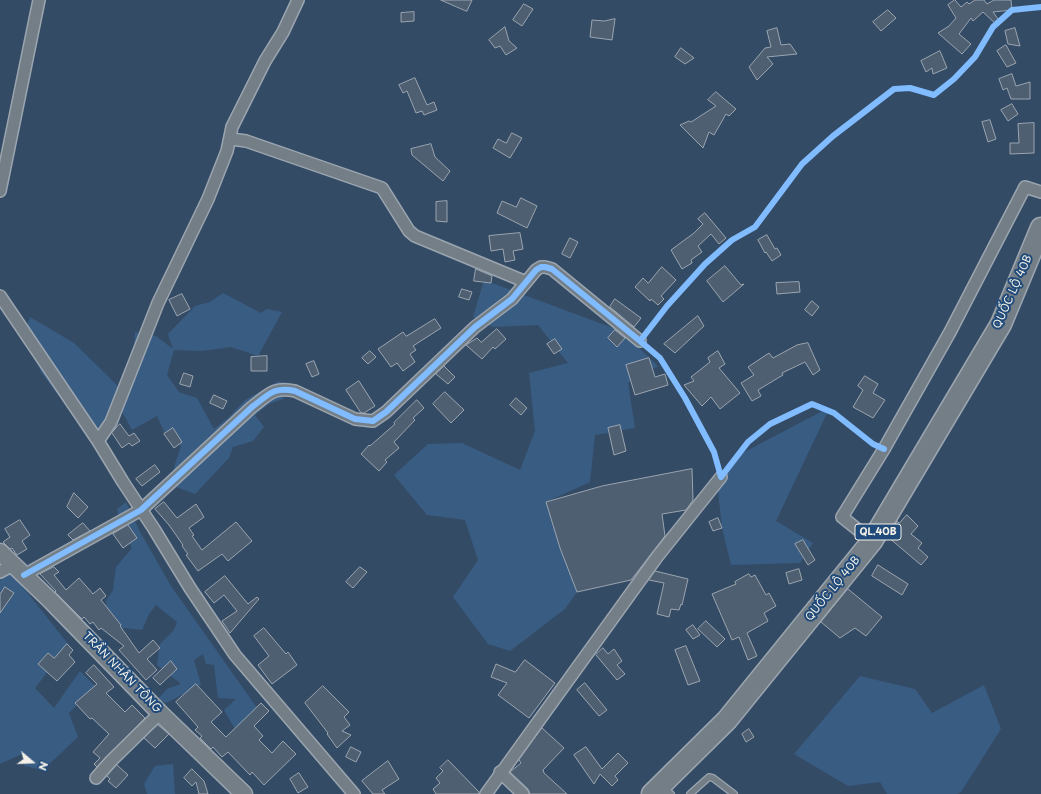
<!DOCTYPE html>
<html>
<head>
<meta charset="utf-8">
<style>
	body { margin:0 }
	#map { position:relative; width:1041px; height:794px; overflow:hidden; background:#344b65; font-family:"Playpen Sans",sans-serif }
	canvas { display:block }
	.north { position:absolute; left:12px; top:742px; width:40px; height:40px; -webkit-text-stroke:3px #1f4a7a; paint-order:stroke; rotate:109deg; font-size:11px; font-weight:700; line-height:16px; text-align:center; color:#f4f1e8 }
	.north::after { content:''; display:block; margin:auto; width:14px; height:18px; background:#f4f1e8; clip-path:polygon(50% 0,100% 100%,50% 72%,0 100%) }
</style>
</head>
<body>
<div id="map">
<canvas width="1041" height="794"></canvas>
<div class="north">N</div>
</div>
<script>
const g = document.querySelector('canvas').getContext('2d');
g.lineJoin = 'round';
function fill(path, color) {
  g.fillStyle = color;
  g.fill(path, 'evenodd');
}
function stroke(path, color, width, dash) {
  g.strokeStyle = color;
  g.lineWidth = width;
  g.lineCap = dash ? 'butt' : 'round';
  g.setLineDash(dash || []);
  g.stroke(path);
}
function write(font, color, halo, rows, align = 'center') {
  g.font = font + ' "Playpen Sans",sans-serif';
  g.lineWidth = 4;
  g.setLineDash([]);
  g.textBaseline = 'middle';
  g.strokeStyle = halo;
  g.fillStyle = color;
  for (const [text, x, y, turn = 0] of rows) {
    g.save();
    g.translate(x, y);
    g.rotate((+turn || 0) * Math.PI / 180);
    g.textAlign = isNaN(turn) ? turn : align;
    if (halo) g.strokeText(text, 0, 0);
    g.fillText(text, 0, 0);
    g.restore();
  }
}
const green = new Path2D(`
	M484,280L621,331L658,366L628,383L635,428L595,435L590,482L546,502L577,592L565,609L510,651L488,644L453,597L478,560L465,520L427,515L394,475L428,444L462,443L520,470L535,431L529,373L568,363L538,325L493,327L473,317Z
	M223,293L261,313L267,309L282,312L258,356L231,347L202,351L174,350L167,375L179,392L197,398L214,429L228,418L245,400L279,381L288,385L283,399L269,404L255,415L264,427L253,441L233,447L229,458L195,494L171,485L175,464L181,446L168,440L157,416L132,430L121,410L134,351L135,332L156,336L173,349L168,334L195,306L210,302Z
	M30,317L74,343L121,389L96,446L41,372L24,334Z
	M830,407L776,521L813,543L800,563L731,565L722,528L718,491L733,458Z
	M126,502L139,530L171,586L260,712L235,729L224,710L236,699L218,698L214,665L206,664L203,654L194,660L201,685L166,703L158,699L167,689L181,684L157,665L160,644L174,630L177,622L156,605L149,614L142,630L125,628L115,630L108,620L106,601L113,590L116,567L132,548L119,520L117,509Z
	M10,571L69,645L35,688L54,708L80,671L95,686L69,713L78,737L43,770L24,766L22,754L0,764V580Z
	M860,676L915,689L932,713L984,685L1001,729L961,792L957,794H887L880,782L848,786L794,754Z
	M173,764L175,794H147L144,784L155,766Z`);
const building = new Path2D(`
	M441,0H472L467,11Z
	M955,0L961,7L967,2L969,4L975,0H984L987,4L994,0H1011L1012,10L993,12L1001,23L998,26L983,12L973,21L971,18L959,34L971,44L962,54L938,33L949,26L956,18L948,5Z
	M524,4L533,9L522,26L513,20Z
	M888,10L896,18L881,31L873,22Z
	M414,12V21L401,22V13Z
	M615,19L612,40L590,37L592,20L604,21Z
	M505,27L509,41L517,48L506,55L500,46L495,48L489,40Z
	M777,28L781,45L790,44L797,54L767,57L773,64L757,80L749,67L765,48L771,47L767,31Z
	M1015,28L1020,46L1008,44L1005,31Z
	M1006,45L1016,63L1007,67L997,51Z
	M681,48L694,58L685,64L675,57Z
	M940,51L947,68L933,74L932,68L926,72L921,61Z
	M1012,74L1016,86L1030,82V99H1011L1007,88L1003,90L999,79Z
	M415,78L427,105L434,102L437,110L424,115L422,111L416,113L407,91L403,93L399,85Z
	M716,92L736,109L729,116L726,114L714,135L709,132L703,148L680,125L689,121L691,122L716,106L708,100Z
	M1012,104L1018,114L1008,121L1001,110Z
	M990,120L996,139L988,142L982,122Z
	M1034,123V153L1010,154V143H1019L1018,124Z
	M512,133L522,138L510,158L493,148L498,139L506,143Z
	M431,144L435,157L450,171L443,181L412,155L411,149Z
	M521,198L537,206L527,228L497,213L502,201L516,207Z
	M447,201V222L436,221V202Z
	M705,213L726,238L719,244L711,234L698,246L702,252L691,260L692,263L682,269L671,250L694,233L703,224L698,219Z
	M520,233L523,249L513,251L515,260L505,262L503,249L491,251L489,236Z
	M767,235L775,249L777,248L781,255L772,261L766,252L765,253L758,240Z
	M570,238L578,242L570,258L562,254Z
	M725,266L741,285L744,284L723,302L707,281Z
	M662,267L676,280L661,296L664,299L658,305L651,299L650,301L635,287L643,278L648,283Z
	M476,269L492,276L491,283L474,281Z
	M799,282L800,292L777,294L776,283Z
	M462,289L472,292L469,300L459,297Z
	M182,294L190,309L177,316L169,300Z
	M615,299L641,318L634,327L610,307Z
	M812,301L819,307L812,316L805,310Z
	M698,316L704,326L675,353L664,344Z
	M435,319L441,328L413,346L416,350L410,354L415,362L403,371L397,363L391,367L378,349L403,332L406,336Z
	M497,329L506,339L495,349L493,347L482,359L466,345L477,338L481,342Z
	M615,330L625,338L617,347L608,338Z
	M555,339L562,349L554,354L547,344Z
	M808,343L820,370L813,375L805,362L782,373L783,375L758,390L761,396L752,401L741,383L754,375L748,367L769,353L773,358L797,345Z
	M370,351L376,357L368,364L362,358Z
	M718,351L725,364L719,368L740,393L720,409L711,397L702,406L684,385L694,381L691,377L710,362L708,358Z
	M267,356V371H251V357Z
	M649,358L655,377L665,374L668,385L635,395L626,365Z
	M314,361L319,374L312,377L306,364Z
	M444,366L455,377L448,384L436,374Z
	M184,373L193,376L190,387L180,384Z
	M865,376L878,384L873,393L885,400L873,418L853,407L863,390L858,386Z
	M359,381L375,406L364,413H361L346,390Z
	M445,392L464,410L451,423L433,404Z
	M214,395L227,401L223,409L210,403Z
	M516,398L527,408L521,415L510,405Z
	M417,400L424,408L413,418L415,420L394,442L399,448L385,460L387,462L379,471L361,454L369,445L370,446L395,424L394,423Z
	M120,424L129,436L134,433L140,441L132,446L129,443L122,448L112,433Z
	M620,425L626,451L614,455L608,428Z
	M173,428L182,442L174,448L164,434Z
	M155,465L160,472L142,486L136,479Z
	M692,469L693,500L686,510L662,514L665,536L631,580L577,592L560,548L546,502L602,486Z
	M74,493L88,507L78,518L67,507Z
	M164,502L177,518L196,504L204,517L189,528L194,535L192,536L202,550L236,522L252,541L228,561L222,554L198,571L186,555L188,554L182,546L183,545L169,525L155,509Z
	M907,515L918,526L911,534L922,543L918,548L928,557L921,565L888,537L897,521L899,523Z
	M718,518L722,528L713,531L709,522Z
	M20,520L30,535L22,541L27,549L17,555L12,548L10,549L3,542L10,537L5,529Z
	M83,523L90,531L73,540L68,535Z
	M128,525L137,538L123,548L113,534Z
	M803,540L815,560L808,565L795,544Z
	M878,565L908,584L902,595L872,576Z
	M54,567L59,572L54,575L66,590L79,578L93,594L100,588L106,596L101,600L121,625L120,626L139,653L153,640L160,648L147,659L157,670L146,680L119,650L124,646L101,628L99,630L93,622L90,624L84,617L82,619L55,592L56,591L40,574Z
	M360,567L367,572L353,588L346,582Z
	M799,569L802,580L789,584L786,573Z
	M655,571L688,579L682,605L681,604L679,610L671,609L669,617L657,614L664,583L649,580Z
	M749,574L751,577L755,575L766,595L769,593L776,606L764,613L768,621L747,633L757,656L748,660L739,637L732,640L712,594L736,584L735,582Z
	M225,576L248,604L257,597L259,599L230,633L222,621L237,611L224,595L214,603L205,592Z
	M5,587L14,593L0,613V595Z
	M848,589L882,617L866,636L855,628L840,638L821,622Z
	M706,621L725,639L717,647L698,629Z
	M693,625L700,635L693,639L686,630Z
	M264,628L286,654L288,652L297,665L272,684L258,665L269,656L254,636Z
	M67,644L73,650L69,655L75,662L57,681L38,664L48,653L54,658Z
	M686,646L700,681L688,685L675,650Z
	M603,648L608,654L614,649L622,661L617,665L625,674L617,680L596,655Z
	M525,660L555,683L529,718L498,695L507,683L491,677L496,664L515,672Z
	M171,661L177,669L160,685L153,678Z
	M94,665L114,687L106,693L125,712L132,705L145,718L97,767L94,764L100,758L93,752L109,734L92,718L90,719L75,703L97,684L86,673Z
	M585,683L607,710L599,716L577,690Z
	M196,684L222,712L211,722L226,737L261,703L269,711L254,726L263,736L259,740L272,753L283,741L296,754L264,785L252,772L250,775L228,752L222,757L213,747L211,749L200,738L202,736L195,730L198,727L176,702Z
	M323,686L349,712L344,717L350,725L342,731L351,735L337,748L327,734L328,733L305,703Z
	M158,725L169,734L155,748L144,738Z
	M542,728L564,748L543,770L544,773L567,794H530L528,789L510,772L521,763L519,760Z
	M749,729L754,737L746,742L742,734Z
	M351,747L361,752L356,762L346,757Z
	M586,747L602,769L618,753L628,763L615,776L618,780L612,786L600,774L594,784L574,755Z
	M448,760L479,792V794H436L433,789L440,783L436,778L443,771L440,768Z
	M388,761L399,779L382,790L385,794H373L362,781Z
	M117,765L128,775L116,788L108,781L110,779L107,776Z
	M192,769L204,781L208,794H199L196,782L192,786L184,778Z
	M299,773L308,787L298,793L290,779Z`);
const lane = new Path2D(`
	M663,787L671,794
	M690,794L709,777L713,778L734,794`);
const street = new Path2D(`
	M231,139L246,141L382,188L409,231L415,236L526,282
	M0,191L39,0
	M0,296L98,441L123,482L154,529L190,588L235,655L354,794
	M98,441L111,422L158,303L208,199L227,151L232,127L265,61L283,32L298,0
	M872,541L842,517L884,449L950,332L1025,187L1041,192
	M0,572L13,565
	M24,575L141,510L252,407C268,395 274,386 295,391L355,419L373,421L386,412L475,327L512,299L536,270L541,267H545L552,269L640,341
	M500,772L523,794
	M96,778L111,761L160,713
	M486,794L657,557L721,477`);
const secondary = new Path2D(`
	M0,552L51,601L160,713L244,794`);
const highway = new Path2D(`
	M652,794L727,720L872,541L1001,324L1041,228`);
const cycleway = new Path2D(`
	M884,449L873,444L834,413L812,404L770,424L748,442L721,477L714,452L685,398L660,358L640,341L667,306L705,264L732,240L755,227L802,164L833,136L894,89L910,88L934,95L954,79L975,57L993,27L1012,10L1041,7
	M24,575L141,510L252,407C268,395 274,386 295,391L355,419L373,421L386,412L475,327L512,299L536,270L541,267H545L552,269L640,341`);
const shields = [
	[878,532,46]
];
const shieldNames = [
	["QL.40B",878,532]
];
const streetNames = [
	["QUỐC LỘ 40B",1013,292,-66],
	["QUỐC LỘ 40B",833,589,-51],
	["TRẦN NHÂN TÔNG",122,673,46]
];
fill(green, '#395c83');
fill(building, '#4e5f72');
stroke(building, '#9ba5af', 1);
stroke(lane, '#9ba5af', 8);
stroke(street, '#9ba5af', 14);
stroke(secondary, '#9ba5af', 19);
stroke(highway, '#9ba5af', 23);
stroke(lane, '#737e87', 5.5);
stroke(street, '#737e87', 11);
stroke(secondary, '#737e87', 16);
stroke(highway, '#737e87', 20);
stroke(cycleway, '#80bcff', 6);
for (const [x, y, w] of shields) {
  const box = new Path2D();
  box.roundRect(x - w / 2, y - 8, w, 16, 3);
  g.fillStyle = '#1f4a7a';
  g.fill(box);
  stroke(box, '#f4f1e8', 1);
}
write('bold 10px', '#f4f1e8', null, shieldNames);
write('11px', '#f4f1e8', '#1f4a7a', streetNames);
</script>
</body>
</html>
